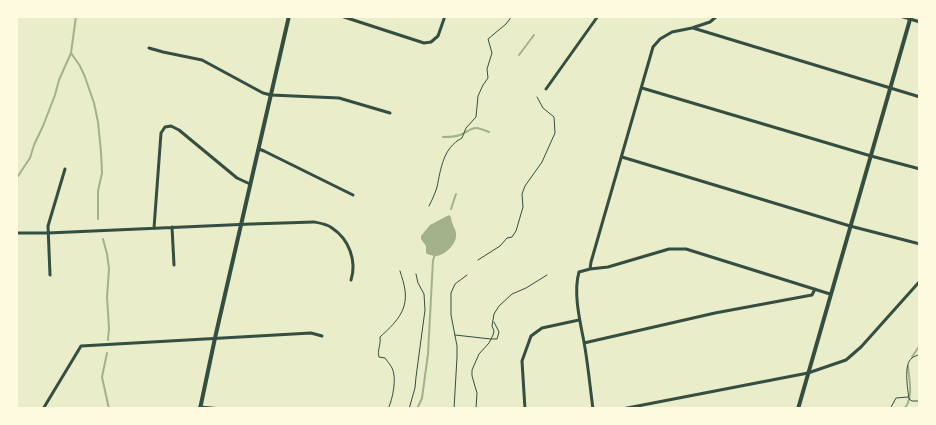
<!DOCTYPE html>
<html>
<head>
<meta charset="utf-8">
<style>
	body { margin:0 }
	#map { position:relative; width:936px; height:425px; overflow:hidden; background:#e9edc9; font-family:"Varela Round",sans-serif }
	canvas { display:block }
	.frame { position:absolute; inset:0; border:18px solid #fefae0; pointer-events:none }
</style>
</head>
<body>
<div id="map">
<canvas width="936" height="425"></canvas>
<div class="frame"></div>
</div>
<script>
const g = document.querySelector('canvas').getContext('2d');
g.lineJoin = 'round';
function fill(path, color) {
  g.fillStyle = color;
  g.fill(path, 'evenodd');
}
function stroke(path, color, width, dash) {
  g.strokeStyle = color;
  g.lineWidth = width;
  g.lineCap = dash ? 'butt' : 'round';
  g.setLineDash(dash || []);
  g.stroke(path);
}
const water = new Path2D(`
	M449,215L451,217C451,225 457,229 456,236C456,245 443,257 434,256C433,256 427,254 426,253V246L421,239V236L430,225Z`);
const stream = new Path2D(`
	M71,53L80,66L85,77L94,103L98,122L101,152L102,173L98,191V219
	M519,55L534,35
	M443,137C448,137 455,137 460,135C475,128 472,125 489,132
	M16,179L30,158L34,145L43,126L55,95L59,80L71,53L76,16
	M451,209L456,194
	M103,239L107,254L109,269L107,297L109,328L108,340
	M107,353L102,377L109,409
	M912,357L920,345
	M417,409L422,398L428,354L433,260L435,255
	M904,409C914,398 909,379 908,366`);
const path = new Path2D(`
	M429,206C432,200 435,194 437,187C441,168 443,148 462,138L466,128L476,117L478,96L483,85L488,78L487,69L492,53L488,39L506,24L512,16
	M478,260L500,246L507,238L512,237L516,231L523,207L522,194L525,186L542,162L555,133L554,117L543,108L537,97
	M455,335L491,339H497L499,332L494,322
	M920,354C917,356 914,356 912,358C903,364 908,390 909,399L912,401H920
	M388,409C393,399 397,377 392,368C390,364 387,361 385,358L379,357C377,351 381,345 380,337C394,324 408,312 405,290C404,284 402,277 400,271
	M409,409L415,388L416,377L425,310L424,294L418,283L416,274
	M454,409L457,357V346L451,315V293L455,284L467,275
	M476,409L477,393L472,376V370L479,354L489,343L493,335L494,331L492,326L494,314L499,306L512,294L526,288L547,275
	M890,409L896,398L908,397`);
const minor = new Path2D(`
	M341,16L424,43L431,42L438,36L445,16
	M900,16L920,22
	M693,28L920,97
	M149,48L163,52L202,60L263,93L271,95L339,98L390,113
	M642,88L871,156L920,169
	M546,89L598,16
	M259,149L264,151L353,195
	M622,157L850,226L920,244
	M172,227L174,265
	M154,228L161,133L165,127L171,126L179,130L237,178L250,184
	M16,233H48L251,224L314,222C320,223 327,224 332,228C349,239 357,261 351,280
	M590,269L608,267L669,249H686L830,294
	M50,275L48,226L65,169
	M584,343L715,313L812,295L815,289
	M200,407L222,409
	M43,409L81,346L311,333L322,336
	M525,409L522,361L531,336L542,328L579,320
	M593,409C590,387 588,364 584,342C580,321 573,293 579,272L590,269L591,262L653,47L660,39L672,32L692,28L710,22L717,16
	M622,409L808,373L846,360L861,347L920,281`);
const tertiary = new Path2D(`
	M200,409L215,338L289,16
	M798,409L911,16`);
fill(water, '#a3b18a');
stroke(stream, '#a3b18a', 2);
stroke(path, '#344e41', 1);
stroke(minor, '#344e41', 3);
stroke(tertiary, '#344e41', 4);
</script>
</body>
</html>
